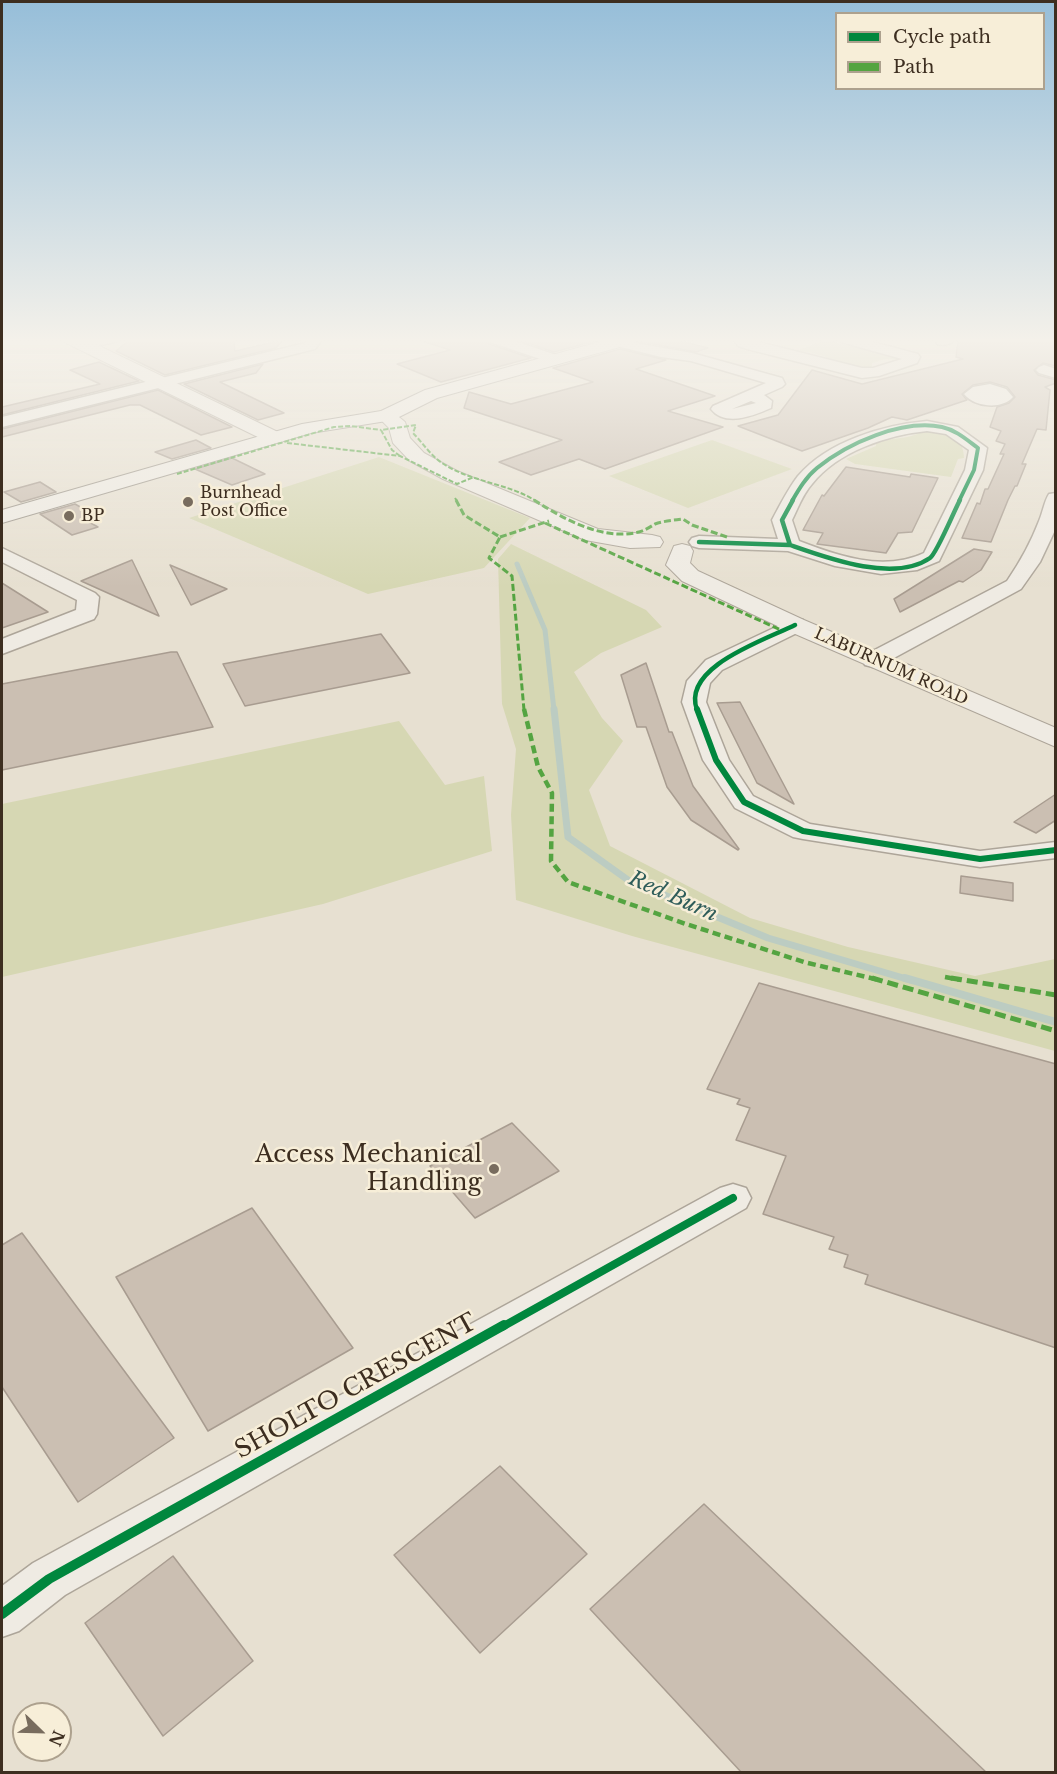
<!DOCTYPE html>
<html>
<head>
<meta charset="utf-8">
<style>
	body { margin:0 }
	#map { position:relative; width:1057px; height:1774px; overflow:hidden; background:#e7e0d1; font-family:"Libre Baskerville",serif }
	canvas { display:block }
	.frame { position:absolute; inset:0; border:3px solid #3d2e20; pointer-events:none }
	.legend { position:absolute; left:835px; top:12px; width:210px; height:78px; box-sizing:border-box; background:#f7eed8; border:2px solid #ada18e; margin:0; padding:8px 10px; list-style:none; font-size:18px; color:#3d2e20 }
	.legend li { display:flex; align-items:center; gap:12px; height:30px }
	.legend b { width:30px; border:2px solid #ada18e }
	.north { position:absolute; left:12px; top:1702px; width:60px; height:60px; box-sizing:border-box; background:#f7eed8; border:2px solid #ada18e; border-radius:50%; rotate:113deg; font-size:16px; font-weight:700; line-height:24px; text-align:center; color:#3d2e20 }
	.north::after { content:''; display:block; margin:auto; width:21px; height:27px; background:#786c5e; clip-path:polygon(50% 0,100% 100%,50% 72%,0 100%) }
</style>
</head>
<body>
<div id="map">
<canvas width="1057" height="1774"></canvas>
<div class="frame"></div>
<ul class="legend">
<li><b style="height:8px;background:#00873e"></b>Cycle path</li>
<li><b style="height:8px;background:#54a441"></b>Path</li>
</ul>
<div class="north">N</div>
</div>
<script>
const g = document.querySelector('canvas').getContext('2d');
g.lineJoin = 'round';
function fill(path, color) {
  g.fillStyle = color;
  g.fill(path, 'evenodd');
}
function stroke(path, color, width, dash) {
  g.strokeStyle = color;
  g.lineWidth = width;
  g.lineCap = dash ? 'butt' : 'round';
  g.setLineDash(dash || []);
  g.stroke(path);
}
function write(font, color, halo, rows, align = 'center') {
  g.font = font + ' "Libre Baskerville",serif';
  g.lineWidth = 5;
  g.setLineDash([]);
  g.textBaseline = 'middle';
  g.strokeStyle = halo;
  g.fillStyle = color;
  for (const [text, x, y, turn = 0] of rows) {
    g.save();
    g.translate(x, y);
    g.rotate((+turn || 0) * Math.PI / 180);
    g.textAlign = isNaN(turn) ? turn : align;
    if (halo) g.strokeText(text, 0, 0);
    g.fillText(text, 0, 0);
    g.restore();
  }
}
const green = new Path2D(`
	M827,339L843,345H859L871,348L874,353C883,355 897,353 904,357L901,360L886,359L872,363V369L866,370L829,362L826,357L808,352H793Z
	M921,432C941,432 964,433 964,458L958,459L951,477L855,464L846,459L876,446V443C889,437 908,440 921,432Z
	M712,440L792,469L688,508L609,476Z
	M379,457L530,518L484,568L368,594L189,518Z
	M511,544L646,610L662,627L601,653L574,672L602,718L623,741L589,790L610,846L750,918L848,947L975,976L1055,959V1051L632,936L516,900L511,815L516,749L502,704L498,559Z
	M399,721L445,785L484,776L492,851L323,904L2,977V804Z`);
const streamFar2 = new Path2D(`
	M517,564L545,630L554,710`);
const streamFar1 = new Path2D(`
	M554,709L568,837L628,880L768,938L910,980`);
const stream = new Path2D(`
	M905,978L1056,1022`);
const building = new Path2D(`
	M130,339H234L235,351L283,340L276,348L165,375L116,351Z
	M426,339H486L489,344L531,358L441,382L397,364L450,350L425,342Z
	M516,339H602L554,352Z
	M638,339H674L708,348L696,352L637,341Z
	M958,339H1056V366L1043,363L1034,370L1038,375L1056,380V383L1045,387L1050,390L1046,430L1037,429L1022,464H1026L1017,486H1015L1008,500L991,542L962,538L977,503L980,504L985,489H988L1004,454H1000L1005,444L996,441L1001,431L990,427L997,407L1009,403L1015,397L1007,387L990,382L973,385L962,394L967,400L907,420L892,417L868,428L802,451L738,426L778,415L812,370L862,384L963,359L956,357Z
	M620,349L666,360L636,369L715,396L668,411L723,427L605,469L579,459L531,475L499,462L562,440L464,408L469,392L511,404L593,382L553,368Z
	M99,362L139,381L2,415V407L100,384L70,370Z
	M263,364L256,373L220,382L284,413L258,420L184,384Z
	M158,390L232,427L201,435L140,405H130L2,437V429Z
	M196,440L211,448L172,459L155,452Z
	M232,458L265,474L232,485L195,469Z
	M846,467L910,477L911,474L938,478L912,532L898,533L886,553L817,544L823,533L803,530L822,495L824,496Z
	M40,482L56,492L21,502L4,492Z
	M75,504L98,517L87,521L98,527L72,535L40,514Z
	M974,549L992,552L981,570L963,582L959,581L900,612L894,599Z
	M132,560L159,616L81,581Z
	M170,565L227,589L191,605Z
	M2,583L48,612L2,628Z
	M381,634L410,673L245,706L223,664Z
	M171,652H177L213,727L2,770V684Z
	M646,663L669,732H672L693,786L739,849L738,850L691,820L667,787L646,727H637L621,675Z
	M740,702L794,804L757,783L717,703Z
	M1056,794V820L1036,833L1014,822Z
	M961,876L1013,883V901L960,893Z
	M759,983L1056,1064V1348L865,1284L868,1275L844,1267L848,1255L829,1249L834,1237L763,1214L786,1156L736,1140L750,1108L737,1104L740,1099L707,1089Z
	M512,1123L559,1171L475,1218L430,1166Z
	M252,1208L353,1348L208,1431L116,1277Z
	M22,1233L174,1438L78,1502L2,1387V1245Z
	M500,1466L587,1554L480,1653L394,1555Z
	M704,1504L987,1773H742L590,1609Z
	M173,1556L253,1661L163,1736L85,1623Z`);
const minor = new Path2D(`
	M91,339H117L115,342L83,349L76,345L78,342Z
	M308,339H323L315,349L2,427V417L305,343Z
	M488,339H509L559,356L561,359L554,363L549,362L490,342Z
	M613,339L692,353L782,378L785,384L782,387L764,395L772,401L771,408C753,416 725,427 711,409L713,406L766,383L691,361L661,357L613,345L611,342ZM751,401L756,403L732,409Z
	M733,339H747L862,368H873L902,359L841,342L839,339H862L918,354L920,357L917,363L879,376L862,378L747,349L738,346Z
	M936,339H955C951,345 943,346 937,344Z
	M1044,365L1056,369V378L1039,373L1036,370L1039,367Z
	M990,384L1006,389L1013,397C1002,410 974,407 964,394L973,387Z
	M927,421L958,427L987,448L983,470L939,561L917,570L881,574L835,566L788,551L699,548L692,546L689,542L692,538L699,536L778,539L772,520C780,505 788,489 798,476C828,441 883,425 927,421ZM927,431L946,434L969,450L965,470L924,553C883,572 838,556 799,541L792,520C798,508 803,494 812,484C838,451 888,435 927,431Z
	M1056,493V528L1040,562L1021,589L881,665L873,667L865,665L862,660L865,655L1007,581C1020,562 1031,542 1039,521C1043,512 1044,502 1049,494Z
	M2,548L95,593L99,597L97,614L94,619L2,654V639L76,610L77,600L2,562Z
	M795,618L803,620L806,625L803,630L722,670L710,683L706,702L729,760L753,796L810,824L980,851L1056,842V858L980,867L803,839L793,837L735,808L703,760L682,702L687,681L706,660Z
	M733,1184L746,1188L751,1198L746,1208L65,1595L19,1631L2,1637V1586L33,1563L720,1188Z`);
const tertiary = new Path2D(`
	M64,339H85L282,434L285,438L282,442H268L66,343Z
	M386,410L393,412L405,422L410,438L424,453L457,471L598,529L652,535L660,537L663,542L660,547L630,548L585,540L443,479L410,461L393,443L389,428L377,416L379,412Z
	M682,544L690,546L693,551L690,563L698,571L804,620L1056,728V747L786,630L682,581L666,565L674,546Z`);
const secondary = new Path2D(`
	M610,339H636L634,343L437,398L393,420L311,433L2,523V510L302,424L381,411L425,390Z`);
const quietFar3 = new Path2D(`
	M287,443L400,456L457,484L474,477
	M400,456L392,450L381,430L416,425L413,433C422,442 431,456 442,463C470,482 508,483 536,501
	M177,474L334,427L351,426L381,430
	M455,498L457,501`);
const quietFar2 = new Path2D(`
	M456,500L464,515L500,537L489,558L512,576L524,710
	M534,500C564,519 602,541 639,532C644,531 650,527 655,524C664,521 674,520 683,519L692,525L727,537
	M545,523L783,631
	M500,537L549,521`);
const quietFar1 = new Path2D(`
	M524,709L538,767L552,793L551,861L568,882L686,924L804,962L879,980
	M945,977L961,980`);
const quiet = new Path2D(`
	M872,978L1056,1031
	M951,978L1056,995`);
const cyclewayFar4 = new Path2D(`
	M792,501C799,489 806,477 817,468C848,443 902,419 942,427C956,430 967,440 978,448L974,470L959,501`);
const cyclewayFar3 = new Path2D(`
	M699,542L790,545
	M790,545C827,558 894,583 930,558C937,553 954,511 960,500
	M790,545L782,520L793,500
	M697,710C681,667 765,640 795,625`);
const cyclewayFar2 = new Path2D(`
	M697,709L716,760L744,802L803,831L980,859L1056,850`);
const cyclewayFar1 = new Path2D(`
	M502,1327L733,1198`);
const cycleway = new Path2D(`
	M2,1614L49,1579L504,1325`);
const markers = [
	[188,502,6,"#786c5e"],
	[69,516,6,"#786c5e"],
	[494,1169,6,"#786c5e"]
];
const farPoinames = [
	["Burnhead",200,493],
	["Post Office",200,511],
	["BP",81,516]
];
const farStreetnames = [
	["LABURNUM ROAD",891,667,24]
];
const waterNames = [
	["Red Burn",673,897,24]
];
const nearPoinames = [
	["Access Mechanical",482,1155],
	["Handling",482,1183]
];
const nearStreetnames = [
	["SHOLTO CRESCENT",356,1387,-29]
];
fill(green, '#d6d7b3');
stroke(streamFar2, '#bcccc2', 5);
stroke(streamFar1, '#bcccc2', 7);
stroke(stream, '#bcccc2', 8);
fill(building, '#cbbfb2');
stroke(building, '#a89c90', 1.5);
stroke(minor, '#ada599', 3);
stroke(tertiary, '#ada599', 2);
stroke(secondary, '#9c958a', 2);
fill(minor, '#efebe3');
fill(tertiary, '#efebe3');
fill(secondary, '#efebe3');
stroke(quietFar3, '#54a441', 2, [5, 2]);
stroke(quietFar2, '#54a441', 3, [7, 3]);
stroke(quietFar1, '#54a441', 4.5, [8, 4.5]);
stroke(quiet, '#54a441', 5, [11, 5]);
stroke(cyclewayFar4, '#00873e', 4);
stroke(cyclewayFar3, '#00873e', 4.5);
stroke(cyclewayFar2, '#00873e', 6);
stroke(cyclewayFar1, '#00873e', 8);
stroke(cycleway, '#00873e', 10);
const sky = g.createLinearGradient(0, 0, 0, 587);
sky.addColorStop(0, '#96bed9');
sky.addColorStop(0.58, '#f4f1ea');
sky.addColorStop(1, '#f4f1ea00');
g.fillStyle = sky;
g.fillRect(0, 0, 1057, 587);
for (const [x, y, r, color] of markers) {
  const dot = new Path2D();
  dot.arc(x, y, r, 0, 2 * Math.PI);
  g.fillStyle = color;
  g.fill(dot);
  stroke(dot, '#f7eed8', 2);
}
write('16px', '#3d2e20', '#f7eed8', farPoinames, 'left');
write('16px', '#3d2e20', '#f7eed8', farStreetnames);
write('italic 21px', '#2f5d5a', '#f7eed8', waterNames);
write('24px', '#3d2e20', '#f7eed8', nearPoinames, 'right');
write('24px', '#3d2e20', '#f7eed8', nearStreetnames);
</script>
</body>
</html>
